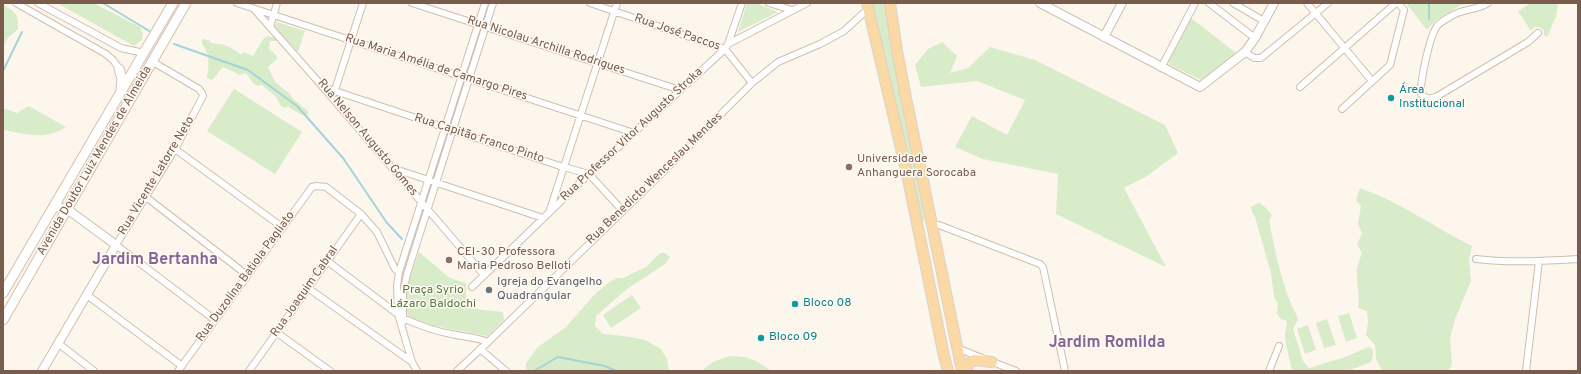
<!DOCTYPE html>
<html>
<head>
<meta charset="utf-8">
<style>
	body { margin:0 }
	#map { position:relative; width:1581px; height:374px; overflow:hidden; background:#fdf6ec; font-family:Overpass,sans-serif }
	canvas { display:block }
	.frame { position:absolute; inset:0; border:4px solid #7a5c4d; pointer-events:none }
</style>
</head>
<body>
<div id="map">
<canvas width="1581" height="374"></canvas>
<div class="frame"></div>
</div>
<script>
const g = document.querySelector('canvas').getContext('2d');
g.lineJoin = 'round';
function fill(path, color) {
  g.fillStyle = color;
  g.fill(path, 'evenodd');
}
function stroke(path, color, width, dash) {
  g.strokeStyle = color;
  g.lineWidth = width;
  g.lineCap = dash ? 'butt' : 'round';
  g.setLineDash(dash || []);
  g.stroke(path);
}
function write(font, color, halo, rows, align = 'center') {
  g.font = font + ' Overpass,sans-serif';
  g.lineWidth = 3;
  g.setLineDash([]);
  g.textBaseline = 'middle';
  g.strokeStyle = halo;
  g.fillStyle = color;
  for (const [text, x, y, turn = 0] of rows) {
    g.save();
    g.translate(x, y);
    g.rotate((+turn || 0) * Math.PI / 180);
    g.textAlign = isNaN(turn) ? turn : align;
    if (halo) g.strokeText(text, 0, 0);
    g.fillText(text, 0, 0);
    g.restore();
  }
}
const green = new Path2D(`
	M57,3H93L140,27L143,34L142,40L134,46Z
	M747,3H756L778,12L738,32Z
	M872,3H886L890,36L925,217L923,224H920Z
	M1406,3H1480L1461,5L1435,21L1427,30Z
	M1531,3H1558L1556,17L1547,37L1544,35V30L1539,27H1534L1531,31L1518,11Z
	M3,5C15,11 19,14 18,29L7,39L3,47Z
	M1191,18L1236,53L1201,80L1172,66L1169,64L1168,61Z
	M277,22L305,31L298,52L275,27Z
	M268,36L276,38V41H270L269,49L276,55L277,59L268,67L275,82L290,94L293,99L308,111V118C302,114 293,111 288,106L286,108L281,106L276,97L262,85L258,86L253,83L246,73L240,75L223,67L212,80L207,78C209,67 210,53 202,44V39L209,40L211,43C226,45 228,45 240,54H243V52L253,56L264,38Z
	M942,42L957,56L950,73L968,68L990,47L1035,60L1165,125L1178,153L1147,176L1124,188L1166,267L1056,214L1058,174L983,159L955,147L972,116L1007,135L1025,100L977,81L921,87L915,65L928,49Z
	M234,89L302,132L275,174L207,131Z
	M29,106L66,127C43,141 29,134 3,130V108L17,113Z
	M1360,188C1400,202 1434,227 1472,246L1469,260L1471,281L1455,319L1450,338L1452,363L1449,371H1382L1376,359L1375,345L1366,335L1368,322L1367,311L1358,308C1360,294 1357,287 1357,275C1356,268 1359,261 1362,253L1357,244L1362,234L1358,223L1361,206L1356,200Z
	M1259,203L1264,206L1272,215L1269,220C1274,247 1280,274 1289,299C1291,306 1296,312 1298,319L1293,329L1303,361L1309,368L1342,358L1369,347L1373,350V356L1371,362L1350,370L1341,371H1292L1286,344L1285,336L1287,321L1281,319L1277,314L1278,304L1274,297L1271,273L1255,217L1252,212L1251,207Z
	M419,252L450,278L466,283V298L475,309L503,312L504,320L488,336L434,326L409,317C400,300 413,269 419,252Z
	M660,253H665L670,257L665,264L627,289L596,316L595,326L603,334L624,336L645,340L661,349L667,359L669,371H529L526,369V363L538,347L566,327L595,294L611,281L618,278H623L646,267Z
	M632,295L641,308L611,328L603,315Z
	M1349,313L1357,338L1346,342L1338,316Z
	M1327,319L1336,345L1324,348L1316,323Z
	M1308,325L1316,350L1305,354L1297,329Z
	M732,356C748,356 759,361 771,371H702C710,362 721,358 732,356Z`);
const stream = new Path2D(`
	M103,3L151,32
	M1429,3V19
	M174,44L248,70L297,106L343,158L387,223L402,239
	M3,71L22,32
	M534,371L558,357L605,366L616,371`);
const minor = new Path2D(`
	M16,3L106,54L113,60L121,71
	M38,3L121,48L144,53
	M237,3L634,133
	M412,3L680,90
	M590,3L725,49L752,83
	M769,3L792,10
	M1209,3L1255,38
	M1233,3L1264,21
	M1307,3L1372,81
	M1488,3C1478,10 1464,9 1453,15C1448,18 1442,21 1438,25C1430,33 1420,82 1421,94C1426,99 1429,99 1436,97L1528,42L1538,33
	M254,9L323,87L483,274
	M270,27L277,3
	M728,44L742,3
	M1245,52L1254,58H1261L1328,3
	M153,62L199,89L202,93L203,96L175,149L116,245L215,320
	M1161,68L1195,3
	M323,87L560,166L589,174L622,210
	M1300,87L1396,3
	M334,93L363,3
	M1342,109L1390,65L1404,10L1398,3
	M175,149L282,227
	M392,168L543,218
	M146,197L247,275
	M549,213L617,3
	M932,226L939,225L1040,264L1043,267L1065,371
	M1476,259C1510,263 1544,261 1578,259
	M327,261L403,318C418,325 434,331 451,334C464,337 477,337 488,342
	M472,287L589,174L725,49L728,44L807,3
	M308,288L412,362
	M87,295L182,366
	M403,322V293L407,274L493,3
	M276,332L330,371
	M59,344L94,371
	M957,348L982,358
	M480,349L506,371
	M990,361L1016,371
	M178,371L312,187L317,186L326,187L361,214L377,232L395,269L399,272
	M249,371L361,214
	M417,371L412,362L398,314L397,286L399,272L485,3
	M457,371L488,342L660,175L752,83L778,62L820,44L844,31L868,9
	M1269,371L1279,346
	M1526,371L1539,261`);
const tertiary = new Path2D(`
	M1040,3L1200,87L1245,52L1255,38L1274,3
	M1104,37L1122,3
	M42,371L116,245L67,209L60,207L53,208`);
const secondary = new Path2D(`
	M119,69L122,79L121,89
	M3,293L173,3
	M3,320L186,3`);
const primary = new Path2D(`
	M867,3L907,174L944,356L948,371
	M890,3L897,51L905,93L962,371
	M966,371L968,364L974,360L992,362`);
const markers = [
	[1391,98,4,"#0f9aa8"],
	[849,167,4,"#8d6e63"],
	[449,260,4,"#8d6e63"],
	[489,290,4,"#6b7280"],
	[795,304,4,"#0f9aa8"],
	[761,338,4,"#0f9aa8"]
];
const streetNames = [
	["Rua José Paccos",677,33,19],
	["Rua Nicolau Archilla Rodrigues",546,46,18],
	["Rua Maria Amélia de Camargo Pires",436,68,18],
	["Rua Professor Vitor Augusto Stroka",632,135,-43],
	["Rua Nelson Augusto Gomes",367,138,50],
	["Rua Capitão Franco Pinto",479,139,18],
	["Avenida Doutor Luiz Mendes de Almeida",95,161,-60],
	["Rua Vicente Latorre Neto",157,176,-59],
	["Rua Benedicto Wenceslau Mendes",655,179,-44],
	["Rua Duzolina Batiola Pagliato",246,277,-54],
	["Rua Joaquim Cabral",305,292,-55]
];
const cultureNames = [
	["Área",1399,91],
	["Institucional",1399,105],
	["Bloco 08",803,304],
	["Bloco 09",769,338]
];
const educationNames = [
	["Universidade",857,160],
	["Anhanguera Sorocaba",857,174],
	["CEI-30 Professora",457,253],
	["Maria Pedroso Belloti",457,267]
];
const worshipNames = [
	["Igreja do Evangelho",497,283],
	["Quadrangular",497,297]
];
const parkNames = [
	["Praça Syrio",433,291],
	["Lázaro Baldochi",433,305]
];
const districtNames = [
	["Jardim Bertanha",155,261],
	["Jardim Romilda",1107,344]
];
fill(green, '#d8ecc9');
stroke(stream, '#a5d3da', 2);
stroke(minor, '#d1beb0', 8);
stroke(tertiary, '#d1beb0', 10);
stroke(secondary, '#d6c0b0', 11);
stroke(primary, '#dad1cd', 12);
stroke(minor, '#fff', 6);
stroke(tertiary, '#fff', 8);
stroke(secondary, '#fff', 9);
stroke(primary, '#fbd9a5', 10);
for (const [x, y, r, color] of markers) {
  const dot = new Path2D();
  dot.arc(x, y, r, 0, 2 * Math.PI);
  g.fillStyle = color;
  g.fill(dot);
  stroke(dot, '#fffaf3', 1.5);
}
write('12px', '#7a5c4d', '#fffaf3', streetNames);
write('12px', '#0d838f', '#fffaf3', cultureNames, 'left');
write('12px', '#785e54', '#fffaf3', educationNames, 'left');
write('12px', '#5b616d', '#fffaf3', worshipNames, 'left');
write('12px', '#537a41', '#fffaf3', parkNames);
write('bold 16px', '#846695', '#fffaf3', districtNames);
</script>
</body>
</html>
